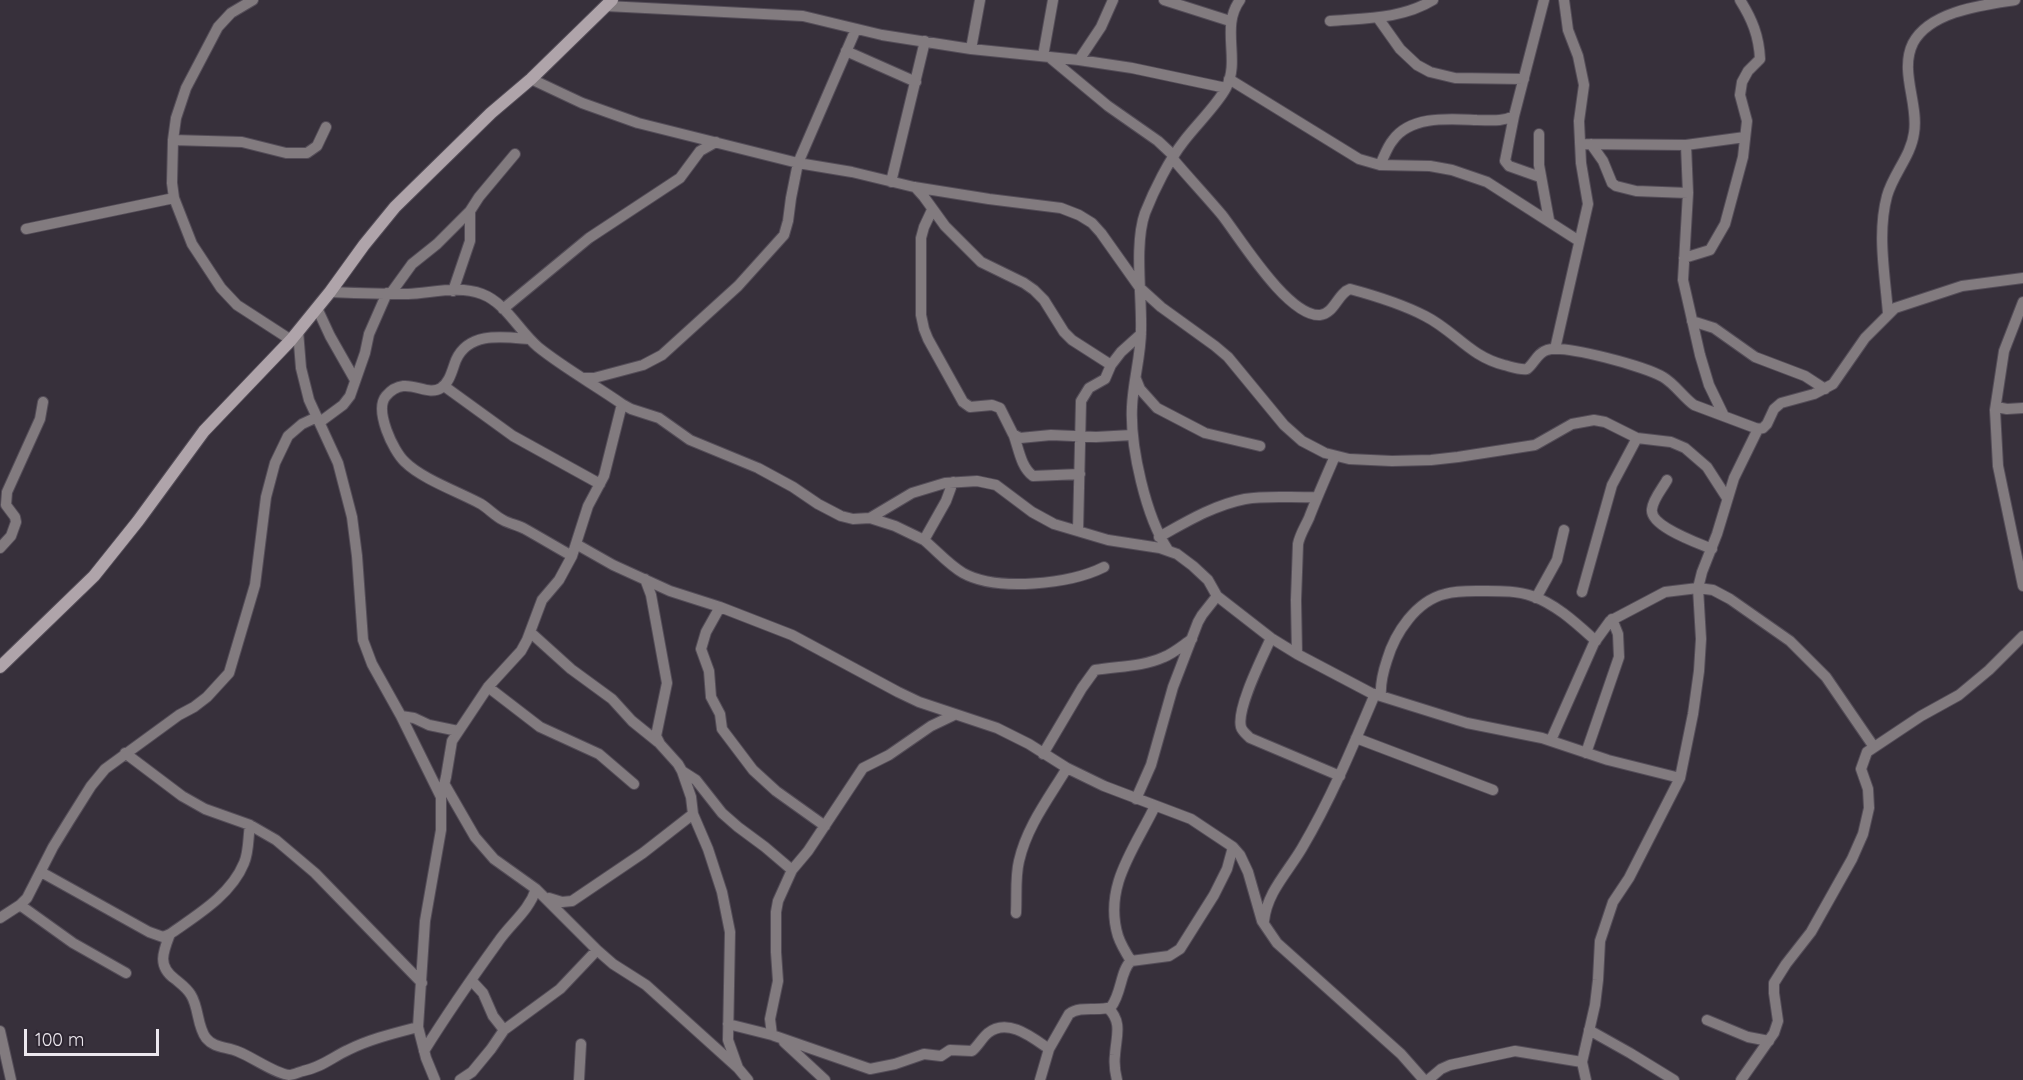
<!DOCTYPE html>
<html>
<head>
<meta charset="utf-8">
<style>
	body { margin:0 }
	#map { position:relative; width:2023px; height:1080px; overflow:hidden; background:#37303b; font-family:Quicksand,sans-serif }
	canvas { display:block }
	.scale { position:absolute; left:24px; top:1029px; width:135px; height:27px; box-sizing:border-box; border:3px solid #ede8ef; border-top:0; padding-left:8px; font-size:18px; line-height:21px; white-space:nowrap; color:#ede8ef; -webkit-text-stroke:4px #2d2631; paint-order:stroke }
</style>
</head>
<body>
<div id="map">
<canvas width="2023" height="1080"></canvas>
<div class="scale">100 m</div>
</div>
<script>
const g = document.querySelector('canvas').getContext('2d');
g.lineJoin = 'round';
function stroke(path, color, width, dash) {
  g.strokeStyle = color;
  g.lineWidth = width;
  g.lineCap = dash ? 'butt' : 'round';
  g.setLineDash(dash || []);
  g.stroke(path);
}
const street = new Path2D(`
	M253,0L231,13L218,27L186,88L176,118L173,140L172,183L174,198L192,244L221,288L237,305L291,340
	M1164,0L1230,21
	M606,6L803,16L882,35L971,49L1079,60L1132,68L1226,88
	M1378,18L1400,49L1417,65L1430,72L1455,78L1524,79
	M1330,21C1365,18 1402,19 1433,0
	M971,49L980,0
	M846,51L916,82
	M1043,56L1053,0
	M1049,57L1108,106L1158,141L1174,156
	M1079,60L1101,27L1113,0
	M531,79L582,103L638,123L798,163L852,172L914,187L989,199L1061,208L1079,215L1092,223L1101,233L1140,288L1161,307L1215,346L1228,357L1284,425L1302,441L1325,453L1349,459L1392,461L1431,460L1458,457L1535,445L1572,424L1594,420L1605,422L1637,438L1671,442L1685,448L1707,467L1727,498
	M1229,79L1359,159L1380,165L1430,166L1452,170L1487,182L1579,241
	M1514,116L1505,161L1509,166L1540,177
	M1539,134V165L1549,220
	M173,140L242,142L286,153H307L317,146L326,127
	M1580,144L1686,145L1745,137
	M1591,144L1603,161L1612,183L1616,186L1636,191L1688,193
	M1686,145L1688,193L1683,280L1700,355L1709,385L1724,416
	M1173,159C1189,178 1206,196 1222,215C1240,238 1288,317 1320,315C1334,314 1338,293 1350,289C1376,296 1402,304 1425,316C1455,331 1469,356 1504,365C1512,367 1519,370 1527,369C1534,364 1537,353 1547,350C1564,344 1647,367 1663,377C1675,384 1683,397 1694,405L1758,429L1763,428L1767,424L1774,409L1781,403L1814,394L1833,384L1865,338L1895,308L1962,286L2023,278
	M1380,165C1384,157 1387,147 1393,140C1411,115 1450,119 1477,120C1490,120 1502,122 1514,116L1544,0
	M891,182L925,41
	M915,187L924,197L945,226L981,262L1024,283L1034,290L1044,300L1064,332L1072,340L1111,365
	M932,210L924,227L921,238V315L924,329L928,339L963,402L970,407L992,405L1000,408L1013,434L1020,438L1051,435L1096,437L1132,435
	M26,229L174,198
	M1684,258L1710,250L1725,224L1743,157L1747,121L1740,95L1742,82L1748,71L1760,59C1759,36 1752,19 1740,0
	M453,291L470,241V211L479,197L515,154
	M330,292C356,293 382,294 408,294C432,293 459,285 482,294C506,303 519,331 538,347C564,368 595,385 622,404L631,409L659,418L690,440L758,468L793,487L818,504L841,516L853,519L870,518L912,493L945,483L977,481L996,485L1032,512L1054,524L1108,540L1160,548L1177,554L1193,566L1208,580L1217,596L1271,638L1297,654L1371,693L1467,723L1542,738L1608,760L1680,778
	M391,293L412,264L437,244L470,211
	M2023,302L2004,351L1995,410L1998,466L2023,586
	M317,308L330,336L355,380
	M503,309L589,238L680,178L700,151L716,142
	M1888,313C1885,275 1877,233 1887,196C1893,174 1911,156 1914,133C1919,104 1899,71 1913,43C1930,11 1983,5 2015,0
	M1692,321L1714,328L1755,357L1805,376L1825,389
	M298,331L301,368L309,400L338,463L352,517L357,556L363,640L372,664L401,716L441,797V830L425,921L418,1027L426,1058L435,1080
	M529,339C504,337 469,331 456,360C452,370 450,382 441,388C425,398 406,373 386,396C374,410 393,451 405,462C422,479 459,492 481,504C489,509 495,516 503,520C510,524 518,525 525,529C541,538 556,547 572,556
	M1555,349L1588,204L1581,163L1579,121L1584,85L1578,56L1568,30L1564,0
	M584,378H594L643,365L662,355L738,286L784,235L788,221L791,198L798,163L856,29
	M1136,379L1140,389L1157,408L1205,433L1260,446
	M444,386L513,436L600,484
	M1996,407L2007,409L2023,408
	M320,422L343,405L350,396L365,353L369,334L387,293
	M1014,436C1019,450 1021,467 1033,476L1080,474
	M1667,480C1662,489 1653,499 1652,509C1649,526 1698,543 1712,549
	M953,482L946,501L924,540C937,551 949,565 963,573C997,592 1070,584 1104,567
	M870,518L895,526L924,540
	M1078,531L1081,401L1089,388L1105,379L1111,365L1121,352L1141,334
	M1159,537C1186,522 1214,505 1245,499C1268,495 1293,498 1316,497
	M576,544L613,565L670,591L720,607L792,635L898,692L919,702L997,728L1029,744L1067,768L1104,786L1191,819L1233,847L1240,855L1248,872L1262,921L1277,943L1401,1054L1424,1080
	M0,548L11,536L16,522L15,517L6,505L7,492L40,419L43,402
	M1168,550C1146,517 1130,447 1132,407C1133,381 1141,356 1141,330C1142,297 1134,244 1145,213C1154,190 1169,160 1184,141C1196,125 1217,105 1226,88C1241,60 1220,27 1240,0
	M645,579L651,595L667,683L656,736L660,744L678,764L682,771L691,797L693,814L708,849L722,892L730,932L728,1040L738,1068
	M1582,592L1612,485L1637,438
	M1536,598L1557,560L1564,530
	M720,607L706,632L701,649L709,671L711,697L720,714L722,729L753,770L776,791L825,826
	M530,632L571,669L612,699L632,721L658,742
	M1271,638C1263,656 1236,709 1241,727C1242,731 1246,734 1250,738L1340,776
	M1297,654L1296,600L1298,544C1300,534 1305,527 1309,518C1317,497 1326,477 1335,456
	M488,687L540,727L599,754L634,784
	M1381,696C1380,684 1383,672 1387,660C1395,633 1416,601 1445,594C1458,590 1473,591 1487,591C1502,591 1518,591 1532,596C1556,604 1577,624 1596,641
	M401,716L414,718L429,725L458,731
	M1356,738L1493,790
	M1551,740L1594,643L1610,621L1665,592L1698,588L1713,590L1730,599L1790,641L1826,677L1874,747
	M125,753L182,796L205,809L250,825L276,840L315,873L422,983
	M1586,753L1619,657L1618,634L1612,619
	M1043,754L1082,688L1095,670C1118,666 1142,667 1164,657C1174,653 1183,645 1192,639
	M682,771L696,780L722,813L738,827L765,847L792,870
	M445,785L475,837L494,859L536,889L597,950L613,964L646,985L738,1068L748,1080
	M441,797L446,777L452,741L488,687L521,651L527,640L542,600L559,580L572,556L588,506L604,476L622,404
	M1136,799L1151,765L1173,687L1198,622L1202,615L1217,596
	M41,872L149,932L163,937L170,934C197,915 231,895 244,863C249,852 248,837 250,825
	M549,898L562,902L572,901L643,853L693,814
	M20,905L73,943L126,973
	M1016,913C1017,896 1015,877 1019,861C1027,826 1049,798 1067,768
	M0,918L20,905L27,898L53,847L69,821L91,786L105,769L179,715L194,707L207,697L229,673L255,585L266,497L275,463L288,436L302,424L317,417
	M1264,921C1267,892 1288,872 1302,848C1331,799 1353,746 1375,694
	M170,934C163,952 157,966 175,979C181,984 187,988 191,995C199,1008 197,1026 206,1038C215,1049 227,1046 239,1052C252,1057 276,1074 289,1075C293,1075 299,1072 303,1071C322,1067 331,1058 348,1050C370,1039 395,1033 418,1027
	M1131,961C1126,953 1121,945 1118,936C1103,886 1135,848 1155,806
	M471,980L483,993L493,1016L504,1030
	M1108,1008C1123,1022 1116,1037 1115,1055C1114,1063 1115,1072 1117,1080
	M1707,1020L1748,1037L1769,1041
	M728,1024L772,1035L870,1069L895,1064L924,1054L941,1056L950,1050L972,1051C978,1046 982,1038 988,1033C1008,1017 1033,1038 1049,1049
	M1589,1030L1630,1053L1674,1080
	M0,1031L11,1080
	M772,1035L770,1019L778,981L776,952V912L778,901L792,870L808,851L863,768L889,755L931,726L954,715
	M784,1042L825,1080
	M424,1051C447,1014 472,978 498,942C510,924 529,911 536,889
	M460,1080L472,1072L491,1049L504,1030L560,989L597,950
	M579,1080L581,1044
	M1040,1080L1049,1049L1069,1014C1081,1005 1098,1012 1111,1007C1122,993 1120,971 1131,961L1169,956L1180,949L1214,895L1227,869L1233,847
	M1428,1080L1441,1069L1450,1065L1515,1051L1582,1062
	M1586,1080L1582,1062L1595,1005L1598,980L1600,941L1613,902L1629,878L1680,778L1693,714L1699,671L1701,639L1698,588L1702,572L1717,534L1734,478L1758,429
	M1741,1080L1774,1033L1778,1021L1774,993V983L1786,964L1811,932L1852,859L1863,834L1869,808L1868,789L1861,769L1867,752L1921,716L1959,695L1989,670L2023,636`);
const secondary = new Path2D(`
	M0,667L94,576L138,521L204,431L291,340L330,292L364,245L395,207L491,113L531,79L612,0`);
stroke(street, '#544d58', 12);
stroke(secondary, '#544d58', 14);
stroke(street, '#827b7f', 10);
stroke(secondary, '#afa4aa', 12);
</script>
</body>
</html>
